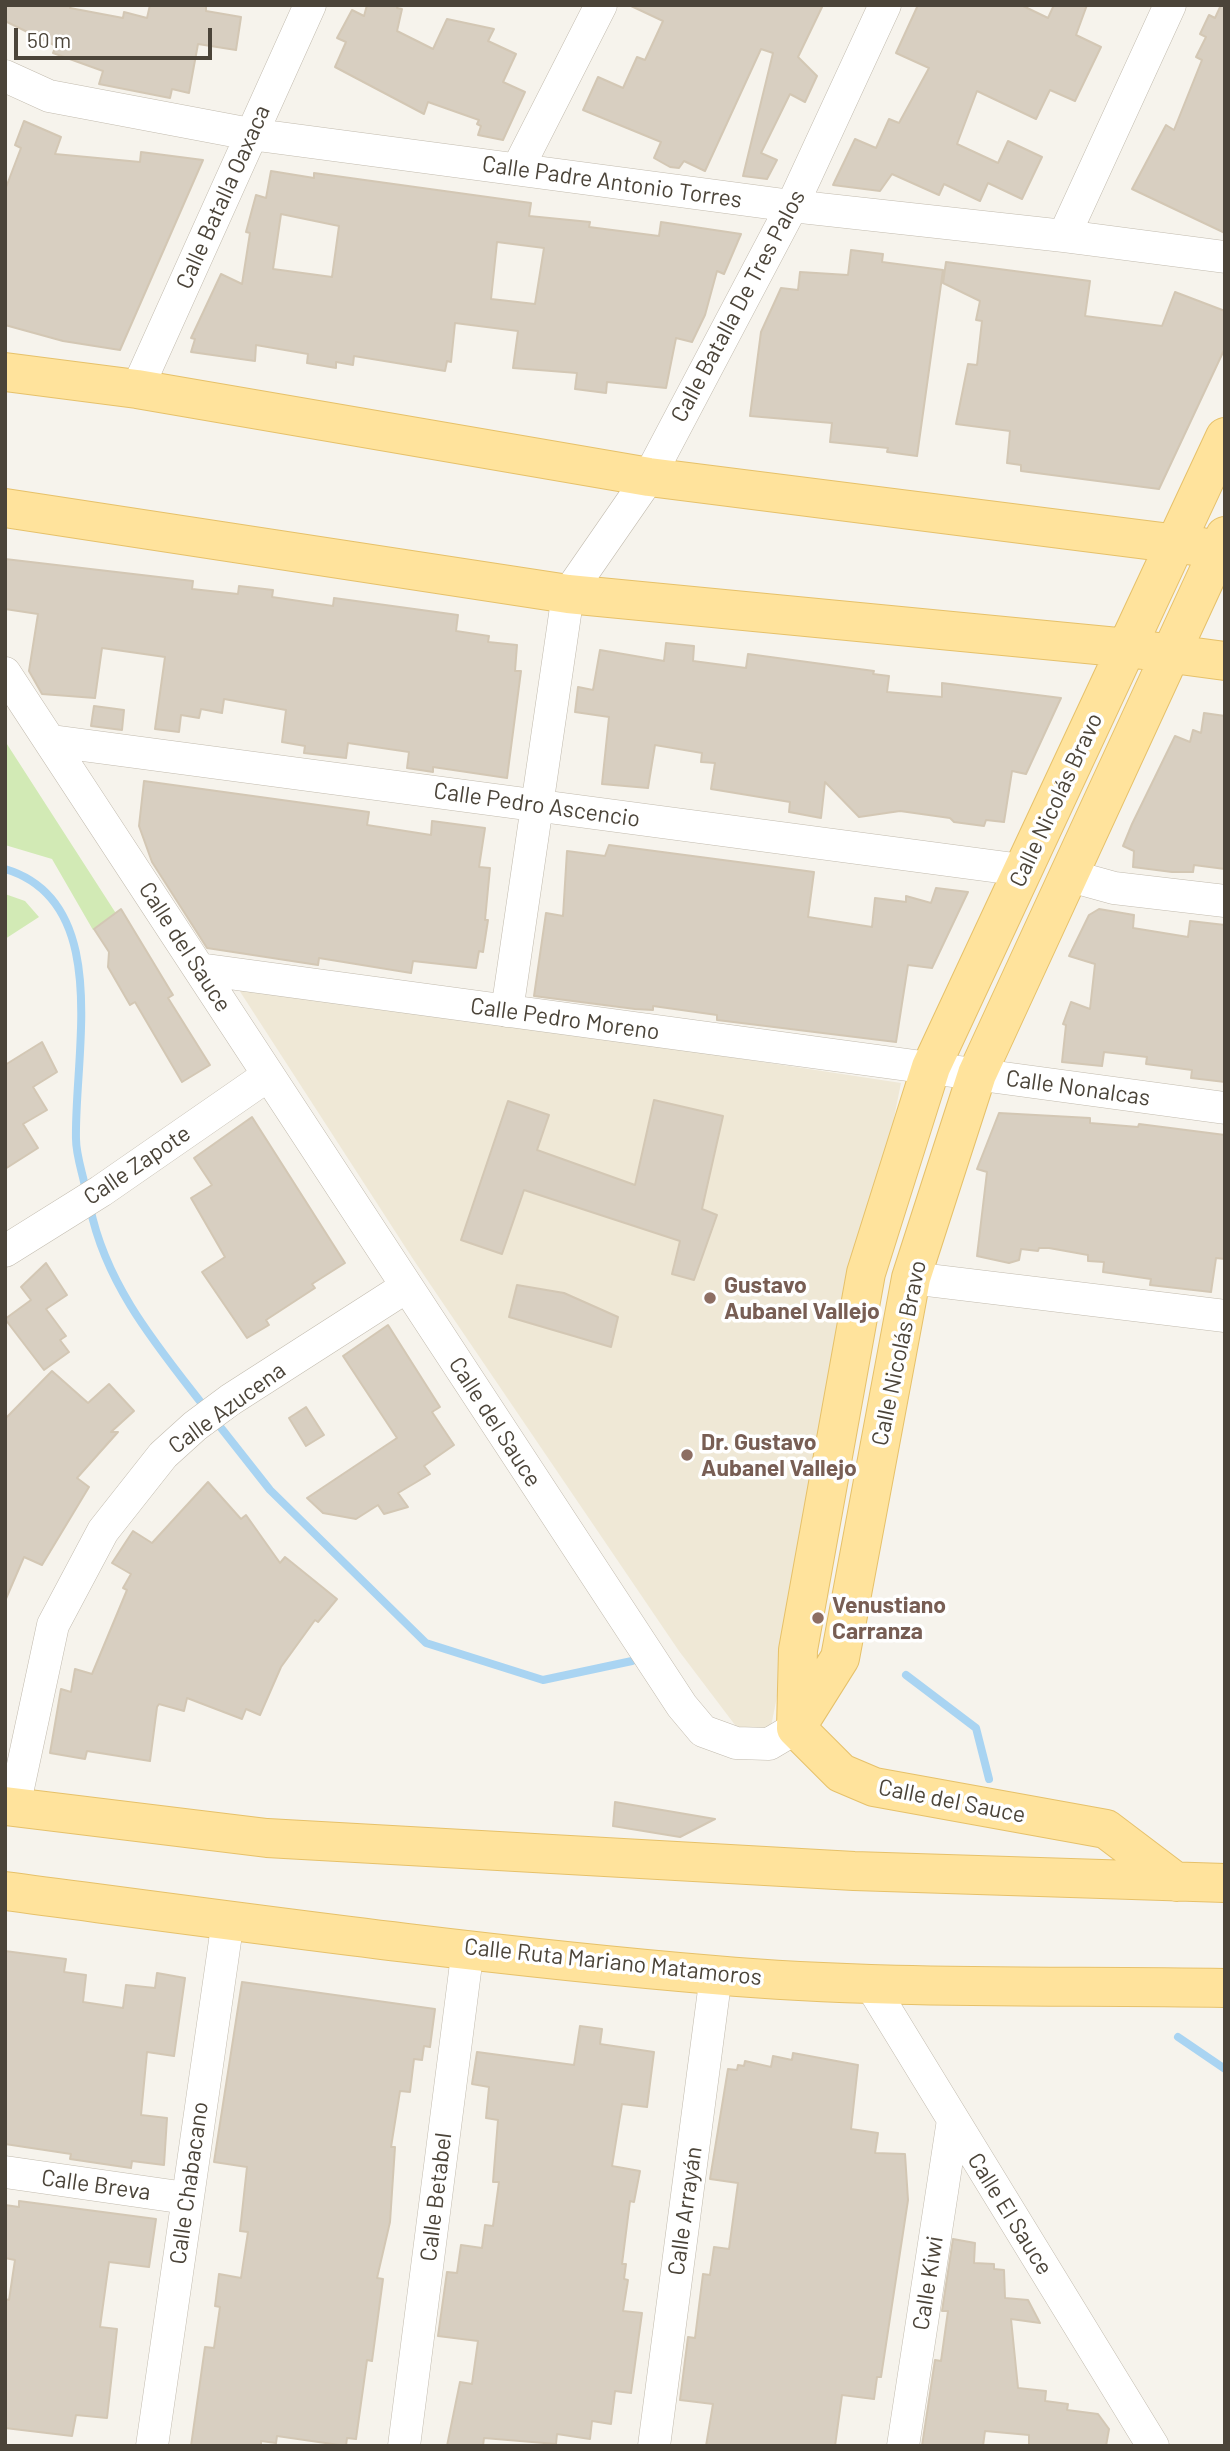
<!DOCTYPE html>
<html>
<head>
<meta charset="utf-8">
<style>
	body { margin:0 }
	#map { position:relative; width:1230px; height:2451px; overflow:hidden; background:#f6f3ec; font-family:Barlow,sans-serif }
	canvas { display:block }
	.frame { position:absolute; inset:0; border:7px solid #4b4439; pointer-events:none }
	.scale { position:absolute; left:14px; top:28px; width:198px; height:32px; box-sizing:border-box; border:4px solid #4b4439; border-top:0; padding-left:9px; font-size:21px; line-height:24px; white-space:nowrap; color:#4b4439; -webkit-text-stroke:5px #fff; paint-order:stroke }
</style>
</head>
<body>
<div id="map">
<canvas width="1230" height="2451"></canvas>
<div class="frame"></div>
<div class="scale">50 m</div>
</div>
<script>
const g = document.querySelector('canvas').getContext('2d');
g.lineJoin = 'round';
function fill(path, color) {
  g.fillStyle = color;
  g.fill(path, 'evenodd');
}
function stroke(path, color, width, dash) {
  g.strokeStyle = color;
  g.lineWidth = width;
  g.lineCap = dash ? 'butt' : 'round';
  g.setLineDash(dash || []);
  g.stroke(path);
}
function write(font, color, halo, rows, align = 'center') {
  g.font = font + ' Barlow,sans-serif';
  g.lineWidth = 7;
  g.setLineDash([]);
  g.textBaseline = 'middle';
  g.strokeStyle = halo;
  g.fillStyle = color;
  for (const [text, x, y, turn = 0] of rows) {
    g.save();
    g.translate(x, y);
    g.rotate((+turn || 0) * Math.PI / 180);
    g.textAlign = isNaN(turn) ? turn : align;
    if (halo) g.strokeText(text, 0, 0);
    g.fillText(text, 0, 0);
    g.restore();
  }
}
const education = new Path2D(`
	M239,990L526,1026L901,1083L766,1751L735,1725L679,1651L413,1259Z`);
const green = new Path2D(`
	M5,741L117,915L93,930L52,859L5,845Z
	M5,894L25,901L39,917L5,939Z`);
const stream = new Path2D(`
	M5,869C113,901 74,1054 76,1139C76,1156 83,1174 86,1191
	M90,1207C106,1286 158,1347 206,1409
	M214,1419L270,1490L426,1643L543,1680L632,1661
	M906,1675L976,1728L989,1779
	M1178,2037L1225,2069`);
const building = new Path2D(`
	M5,5H71L70,8L123,18L124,12L147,18L150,5H206V11L241,17L236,50L198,44L189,93L172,89L170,98L99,84L103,71L53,53L56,46L5,21Z
	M367,5H398L397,8L402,9L397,31L433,49L447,19L494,29L488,41L516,54L503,82L525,92L503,140L478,135L481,126L477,124L479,120L428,102L424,114L335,67L346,42L337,38L352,10L364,16Z
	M629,5H823L798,57L817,76L805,102L790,94L761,153L777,160L767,179L743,176L773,53L761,49L705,171L684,161L679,168L670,167L654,158L661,142L583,110L598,77L623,88L637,57L645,60L663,21Z
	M918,5H1021L1048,18L1054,5H1087L1076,35L1101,47L1075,101L1050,90L1036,119L977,91L957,144L998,163L1008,141L1042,157L1022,199L988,183L980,201L944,184L939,195L892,174L880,191L833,185L855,139L876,148L889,119L899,123L929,68L896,53Z
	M1221,5H1225V233L1132,189L1166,125L1174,130L1202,60L1196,57L1206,37L1200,34L1209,15L1215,18Z
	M24,121L61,137L55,154L140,162L141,152L203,160L120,350L63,341L5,325V190L21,148L15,145Z
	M271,171L314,178V173L531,203L529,216L590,222L589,227L659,236L661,222L741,234L724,274L717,271L705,315L692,342L676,338L666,388L607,382L606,393L575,389L577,373L513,368L518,331L455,323L451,362L447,361L445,371L354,356L353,365L336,362V368L307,363L308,354L256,345L255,361L191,352L195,339L191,338L221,274L242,284L250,233L246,232L256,195L266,198ZM281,214L339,226L332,277L273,269ZM497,242L544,248L535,304L491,299Z
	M851,250L883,254L882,262L943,270L917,456L887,452L888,448L830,442L832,423L750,416L761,332L781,288L798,290L800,272L848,275Z
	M946,262L1090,281L1085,316L1162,326L1175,292L1225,311V348L1159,489L1021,471V465L1007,463L1010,431L956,424L968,364L977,365L982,321L976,320L980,301L943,283Z
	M5,559L193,581L192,589L238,594L239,586L273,590L272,597L333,606L334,598L458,615L456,631L489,636L488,642L517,645L515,671H521L507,778L433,767V772L407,768L409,752L348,743L346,758L304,753L305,746L282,742L286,710L224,699L222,713L201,709L199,718L181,715L179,732L155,729L165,657L102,648L95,698L42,694L29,671L38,614L5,609Z
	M666,643L694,646L693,661L746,668L748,654L874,671L873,674L889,676L887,692L942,697V683L1061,698L1026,774L1012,771L1004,822L986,820L984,826L954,822L950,818L900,811L859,817L825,782L821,818L789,812L790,802L711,789L715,763L701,762L702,753L655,745L648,788L602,784L609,717L575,712L578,687L593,690L600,650L664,661Z
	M94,706L124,710L122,730L91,726Z
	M1204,713L1225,716V869L1194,865L1193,872H1172L1133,867L1134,851L1123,846L1132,824L1175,736L1190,742L1193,730L1201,733Z
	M144,781L369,812L367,825L431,835L432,821L485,828L479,867L490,868L485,920H488L483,952L479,951L476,968L413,961L411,973L319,958L318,965L207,948L152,862L139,826Z
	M609,845L814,872L808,917L872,927L875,898L906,902V896L931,903L936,888L968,892L932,968L908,965L896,1042L717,1020V1015L653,1006V1010L635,1009L534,996L546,913L563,916L567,851L605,856Z
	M121,909L173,995L168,998L210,1065L182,1082L135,1002L130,1005L108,967L109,952L94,929Z
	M1099,909L1134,915L1133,928L1188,937L1190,921L1225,925V1082L1191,1078L1192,1070L1146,1064L1147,1057L1104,1052L1102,1066L1062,1062L1066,1025L1063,1024L1071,1002L1090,1009L1095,964L1069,956L1089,915Z
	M42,1042L57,1072L33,1087L47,1110L23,1124L38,1148L5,1169V1065Z
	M654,1100L723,1116L702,1209L717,1215L694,1280L672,1274L680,1241L524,1190L502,1254L461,1240L508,1101L549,1115L537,1150L635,1185Z
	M999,1113L1090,1118V1123L1138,1127L1139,1124L1225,1135V1259L1216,1258L1211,1292L1150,1285L1151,1279L1103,1272L1104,1262L1088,1261V1255L1049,1248H1039L1038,1251L1021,1249L1019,1260L1009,1263L977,1256L987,1172L977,1169Z
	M252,1117L345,1263L312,1284L315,1288L266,1320L269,1325L247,1338L202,1272L225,1257L191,1198L212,1185L194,1158Z
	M46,1263L67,1295L46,1309L66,1336L60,1340L69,1352L44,1370L5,1319L31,1300L21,1287Z
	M517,1285L564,1293L618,1317L611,1347L509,1317Z
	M388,1325L440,1407L432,1412L454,1445L424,1466L430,1474L398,1493L408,1507L384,1514L378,1505L356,1519L323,1513L307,1498L397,1438L343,1356Z
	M52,1371L88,1403L109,1384L134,1411L111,1432H118L77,1478L89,1487L42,1565L24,1557L5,1601V1419Z
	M306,1407L324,1435L306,1446L289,1418Z
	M208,1482L241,1519L246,1515L280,1563L285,1557L337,1599L318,1622L315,1620L281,1667L260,1715L246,1709L242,1719L187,1698L184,1711L159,1704L157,1707L150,1761L87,1751L85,1759L50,1753L61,1689L71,1692L75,1669L92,1674L127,1590L123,1588L131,1574L112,1563L133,1531L152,1543Z
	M615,1802L715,1819L680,1837L613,1826Z
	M5,1951L66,1959L64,1972L86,1975L83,2002L123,2008L126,1985L155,1988L157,1973L185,1978L174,2056L147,2052L141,2115L167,2118L164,2165L132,2161L131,2168L70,2159L71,2154L5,2144Z
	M242,1982L435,2009L430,2047L424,2046L422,2060L414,2059L410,2092L400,2091L391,2147H395L390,2222L377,2278L383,2279L372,2361L367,2360L356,2439L347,2438L346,2446L277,2436L276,2443L261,2441V2446H191L205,2347L214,2348L220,2307L215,2306L219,2274L241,2278L248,2232L240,2231L247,2167L214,2162Z
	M580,2026L602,2029L600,2044L654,2052L647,2107L622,2104L612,2166L640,2171L634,2202L630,2201L622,2264H626L624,2279L628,2280L623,2311L642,2313L631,2393L615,2391L611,2424L592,2421L590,2439L557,2434L556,2444L484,2438L483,2446H447L460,2382L472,2384L478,2341L438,2336L447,2272L457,2273L461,2245L482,2248L485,2225L493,2226L499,2182H493L498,2120L486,2118L489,2087L472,2084L477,2052L574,2065Z
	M793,2053L858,2065L851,2129L878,2133L875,2153L905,2154L908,2200L881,2377H877L874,2399L842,2395L835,2446H706L713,2404L680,2400L688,2337L695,2338L703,2274L710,2275L714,2247L729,2249L738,2183L710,2179L728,2069L737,2070L738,2065L744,2066L745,2061L771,2067L773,2056L792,2060Z
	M19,2201L156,2219L149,2267L109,2262L100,2327L117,2329L107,2418L76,2415L72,2436L5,2428V2299L9,2300L15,2260L5,2258V2205L19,2207Z
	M953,2239L975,2243L974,2263L994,2264V2269L1004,2270L1005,2298L1028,2300L1040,2323L1011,2319L1018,2388L1046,2391L1045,2401L1068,2404L1067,2410L1098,2414L1109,2429L1106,2446H1029V2435L985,2431L983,2446H922L935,2360L941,2361L948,2311H942Z`);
const minor = new Path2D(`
	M5,76L49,96L250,134L792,206L1064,236L1225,257
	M518,168L601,5
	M1064,236L1170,5
	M137,389L310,5
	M5,673L682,1706L703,1731L736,1743L769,1744L796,1728
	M52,741L1022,870
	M1067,875L1114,888L1225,901
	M199,969L1225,1108
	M507,1011L568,594L649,477L792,206L885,5
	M5,1251L101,1191L267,1076
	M911,1278L1225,1316
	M14,1807L53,1625L103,1531L163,1455L195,1426L230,1400L406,1287
	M869,1982L1153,2446
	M5,2172L186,2198
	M152,2446L228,1920
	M404,2446L468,1948
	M654,2446L716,1975
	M903,2446L953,2120`);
const major = new Path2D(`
	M5,372L137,389L649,477L1202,547
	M5,508L568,594L1128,648L1225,661
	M796,1728L798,1650L866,1273L931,1067L1225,437
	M796,1728L840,1658L911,1278L977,1074L1225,536
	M796,1728L841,1773L874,1787L1106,1829L1176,1882
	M5,1806L267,1838L854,1871L1225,1883
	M5,1891C241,1922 477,1955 714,1975C882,1990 1056,1985 1225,1988`);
const markers = [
	[710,1298,7,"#8d6e63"],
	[687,1455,7,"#8d6e63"],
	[818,1618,7,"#8d6e63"]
];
const streetNames = [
	["Calle Padre Antonio Torres",612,182,8],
	["Calle Batalla Oaxaca",223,197,-66],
	["Calle Batalla De Tres Palos",738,306,-62],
	["Calle Nicolás Bravo",1056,800,-65],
	["Calle Pedro Ascencio",537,805,8],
	["Calle del Sauce",185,947,57],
	["Calle Pedro Moreno",565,1019,8],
	["Calle Nonalcas",1078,1088,8],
	["Calle Zapote",137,1165,-34],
	["Calle Nicolás Bravo",899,1353,-78],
	["Calle Azucena",227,1408,-36],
	["Calle del Sauce",495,1422,57],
	["Calle del Sauce",952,1801,11],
	["Calle Ruta Mariano Matamoros",613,1962,6],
	["Calle Chabacano",189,2183,-82],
	["Calle Breva",96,2185,8],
	["Calle Betabel",436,2197,-83],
	["Calle Arrayán",685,2211,-82],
	["Calle El Sauce",1010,2214,58],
	["Calle Kiwi",928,2283,-81]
];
const educationNames = [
	["Gustavo",724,1285],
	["Aubanel Vallejo",724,1311],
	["Dr. Gustavo",701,1442],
	["Aubanel Vallejo",701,1468],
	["Venustiano",832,1605],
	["Carranza",832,1631]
];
fill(education, '#efe8d6');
fill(green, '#d2eab5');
stroke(stream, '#a9d4f2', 8);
fill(building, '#d8cfc1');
stroke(building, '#d3c7b4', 2);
stroke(minor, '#c2bbae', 33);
stroke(major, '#e6c16a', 40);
stroke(minor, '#fff', 32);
stroke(major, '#ffe39c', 38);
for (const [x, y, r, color] of markers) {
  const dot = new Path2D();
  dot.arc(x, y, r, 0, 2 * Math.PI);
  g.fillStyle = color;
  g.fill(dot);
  stroke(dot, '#fff', 2.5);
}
write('23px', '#4b4439', '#fff', streetNames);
write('bold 23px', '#785e54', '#fff', educationNames, 'left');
</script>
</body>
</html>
